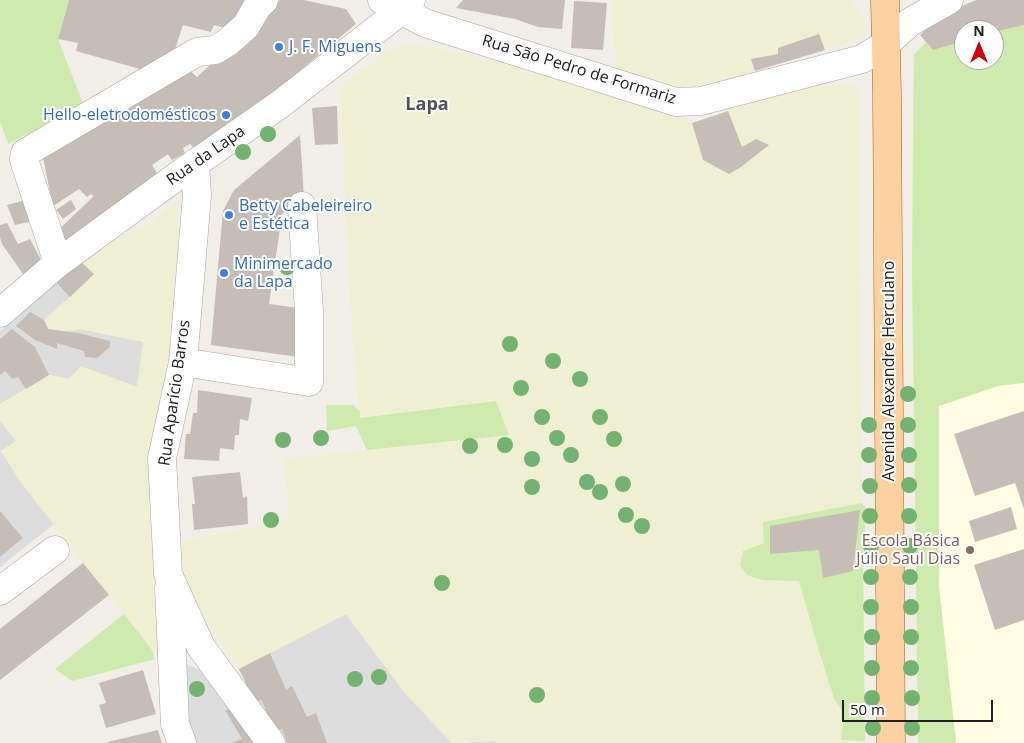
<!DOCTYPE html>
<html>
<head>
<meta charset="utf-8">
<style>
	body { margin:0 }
	#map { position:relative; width:1024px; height:743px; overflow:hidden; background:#f1ede7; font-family:"Open Sans",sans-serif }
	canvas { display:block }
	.north { position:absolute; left:954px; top:20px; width:50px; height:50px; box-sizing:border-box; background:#fff; border:1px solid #a6a6a6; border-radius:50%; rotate:0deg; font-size:14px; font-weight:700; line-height:20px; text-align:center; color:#202020 }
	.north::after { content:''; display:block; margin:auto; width:18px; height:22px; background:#d00009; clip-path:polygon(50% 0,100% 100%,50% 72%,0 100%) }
	.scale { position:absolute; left:842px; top:700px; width:151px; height:22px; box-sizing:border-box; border:2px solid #202020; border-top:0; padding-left:6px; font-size:15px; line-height:18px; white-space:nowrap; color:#202020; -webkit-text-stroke:4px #fff; paint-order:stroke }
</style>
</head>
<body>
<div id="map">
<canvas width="1024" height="743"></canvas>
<div class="north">N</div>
<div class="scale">50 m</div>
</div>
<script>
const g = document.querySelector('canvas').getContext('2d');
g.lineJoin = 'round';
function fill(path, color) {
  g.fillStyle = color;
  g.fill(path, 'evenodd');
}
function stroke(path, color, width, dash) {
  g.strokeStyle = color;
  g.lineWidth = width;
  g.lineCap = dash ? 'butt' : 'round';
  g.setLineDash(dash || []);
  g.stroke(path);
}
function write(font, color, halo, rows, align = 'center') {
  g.font = font + ' "Open Sans",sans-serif';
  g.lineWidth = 4;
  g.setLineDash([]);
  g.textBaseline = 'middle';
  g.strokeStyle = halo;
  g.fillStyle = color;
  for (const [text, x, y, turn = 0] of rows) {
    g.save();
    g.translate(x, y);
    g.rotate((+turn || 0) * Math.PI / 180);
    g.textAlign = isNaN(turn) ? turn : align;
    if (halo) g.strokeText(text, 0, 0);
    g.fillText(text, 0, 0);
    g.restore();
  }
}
const residential = new Path2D(`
	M81,262L94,274L49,329L68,332L80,329L144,342L137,387L81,367L69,379L49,375L0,404V331L55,281Z
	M0,421L16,441L1,451L20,481L54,524L0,567Z
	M346,614L405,693L452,743L495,741L496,743H282L255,702L239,669Z
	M186,664L200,670L232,709L255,743H194L188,730Z`);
const education = new Path2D(`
	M1024,357V743H918L913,358Z`);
const farmland = new Path2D(`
	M612,0H851L865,25L863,37L825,50L818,34L779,48L778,54L752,59L755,71L686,93L616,70Z
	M410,44L448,51L543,72L676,116L692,123L728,111L735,102L790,86L819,87L849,83L859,90L862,503L763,522L764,543L756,545L763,580L799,581L819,651L834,698L844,714L841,740L865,741V743H496L495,741L452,743L405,693L346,614L239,669L203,614L191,595L184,576L182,541L290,520L284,459L509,435L496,401L360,418L351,313L340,87L391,49Z
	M176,201L179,241L170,365L155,436L153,557L157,581L158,645L152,650L20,481L1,451L16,441L0,421V404L49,375L69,379L81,366L137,387L143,342L80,329L71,331L48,329L44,320L94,275L81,262L103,246L152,222Z`);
const grass = new Path2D(`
	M0,0H69L58,39L84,106L8,144L0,121Z
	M1024,25V383L998,386L939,406V585L956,743H918L912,266L914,55L926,42L933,50L964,41V60H994V32Z
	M496,401L509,435L367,450L356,426L327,431L326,405H353L360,411V418Z
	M862,503L866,508L863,555L865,741L841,740L844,714L834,698L819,651L799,581L763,580L747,575L740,565L743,551L764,543L763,522Z
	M124,614L152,650L155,659L72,681L55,669Z`);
const building = new Path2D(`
	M69,0H245L235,31L214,25L211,32L183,25L173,55L147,71L76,51L78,43L58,39Z
	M280,0H303L346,9L356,24L280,87L195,149L190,144L183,148L185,153L172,160L168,154L152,165L158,175L100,219L59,245L53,235L94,196L91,194L87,197L79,189L53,206L42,153L189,70L197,77Z
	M463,0H565L562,29L538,27L515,19L456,8Z
	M976,0H1024V25L994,32V30H964V41L933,50L920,35L943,14Z
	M574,1L607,3L603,50L571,48Z
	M819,34L825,50L755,71L751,59L778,54V48Z
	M337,106L338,144L315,145L312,108Z
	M728,111L742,147L756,139L769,145L741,167L729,174L703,160L692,123Z
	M300,135L304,197L282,214L269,304L306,309L299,357L211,345L223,211L234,190Z
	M26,200L33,221L15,225L7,205Z
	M71,200L76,209L63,219L56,210Z
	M7,223L18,244L30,239L42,262L23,274L2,244L0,237V225Z
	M81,262L94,274L70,297L55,281Z
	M30,312L44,320L48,329L78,333L110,341V347L97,358L85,357L84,351L57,343V349L35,340L16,326Z
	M12,329L35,347L49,375L26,389L18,377L12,379L5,371L0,375V339Z
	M198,390L252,398L248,421L240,419L239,435H235L234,450L220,448L219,461L184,459L186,434H190L193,413H197Z
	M1024,411V509L1015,483L975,496L954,434Z
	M240,472L243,498L247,496L248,524L194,530L192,504H195L192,477Z
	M1011,507L1017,529L975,542L969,521Z
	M860,510L853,571L823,578L819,550L770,554V526Z
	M0,511L23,538L0,557Z
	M1024,549V620L995,630L974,565Z
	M83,563L109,595L0,680V629Z
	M270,653L286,690L292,686L307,717L316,713L327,743H287L282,729L274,732L262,700L255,702L239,669Z
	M143,670L156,714L106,728L99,705L106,703L99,683Z
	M232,709L255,743H231L242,739L225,710Z
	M158,730L162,743H109L108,742Z`);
const minor = new Path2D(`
	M382,0L425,23L676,102L701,101L862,59L886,44L910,22L949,0
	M195,163L197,195L183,362L162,458L168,574L201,647L271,743
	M58,263L24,160L25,153L197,52L215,50L228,42L246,26L257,7L264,0
	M0,313L58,263L180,174L279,105L402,10L411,0
	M183,362L309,382V311L302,206
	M169,588L175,724L182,743
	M0,591L55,550`);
const major = new Path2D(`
	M885,0L887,95L891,743`);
const trees = [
	[268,134],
	[243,152],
	[287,267],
	[510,344],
	[553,361],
	[580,379],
	[521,388],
	[908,394],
	[542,417],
	[600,417],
	[869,425],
	[908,425],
	[321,438],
	[557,438],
	[614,439],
	[283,440],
	[505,445],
	[470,446],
	[571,455],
	[869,455],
	[909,455],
	[532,459],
	[587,482],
	[623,484],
	[909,485],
	[870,486],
	[532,487],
	[600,492],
	[626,515],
	[870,516],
	[909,516],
	[271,520],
	[642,526],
	[871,546],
	[910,546],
	[871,577],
	[910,577],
	[442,583],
	[871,607],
	[911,607],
	[872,637],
	[911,637],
	[872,668],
	[911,668],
	[379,677],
	[355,679],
	[197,689],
	[537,695],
	[872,698],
	[912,698],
	[873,728],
	[912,728]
];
const markers = [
	[279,47,5,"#3f7fe0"],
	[226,115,5,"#3f7fe0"],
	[229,215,5,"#3f7fe0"],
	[224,273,5,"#3f7fe0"],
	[970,550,5,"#8d6e63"]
];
const shopNames = [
	["J. F. Miguens",289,47],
	["Hello-eletrodomésticos",216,115,"right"],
	["Betty Cabeleireiro",239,206],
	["e Estética",239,224],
	["Minimercado",234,264],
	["da Lapa",234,282]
];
const streetNames = [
	["Rua São Pedro de Formariz",579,70,17],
	["Rua da Lapa",206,156,-35],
	["Avenida Alexandre Herculano",889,371,-90],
	["Rua Aparício Barros",175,393,-82]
];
const educationNames = [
	["Escola Básica",960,541],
	["Júlio Saul Dias",960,559]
];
const neighbourhoodNames = [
	["Lapa",427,105]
];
fill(residential, '#dedddd');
fill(education, '#fffee2');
fill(farmland, '#eeefd3');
fill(grass, '#ceeaae');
fill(building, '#c6bdb6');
stroke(minor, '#a7a7a7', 29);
stroke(major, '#9c6300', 29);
stroke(minor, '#fff', 28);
stroke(major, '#fcd1a1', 28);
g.fillStyle = '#73b271';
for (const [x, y] of trees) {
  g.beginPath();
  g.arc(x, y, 8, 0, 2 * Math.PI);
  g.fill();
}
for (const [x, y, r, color] of markers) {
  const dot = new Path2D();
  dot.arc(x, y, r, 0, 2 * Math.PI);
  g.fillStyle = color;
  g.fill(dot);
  stroke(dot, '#fff', 2);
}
write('16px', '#366cbe', '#fff', shopNames, 'left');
write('16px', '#202020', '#fff', streetNames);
write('16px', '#785e54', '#fff', educationNames, 'right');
write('bold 18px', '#535353', '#fff', neighbourhoodNames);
</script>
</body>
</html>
